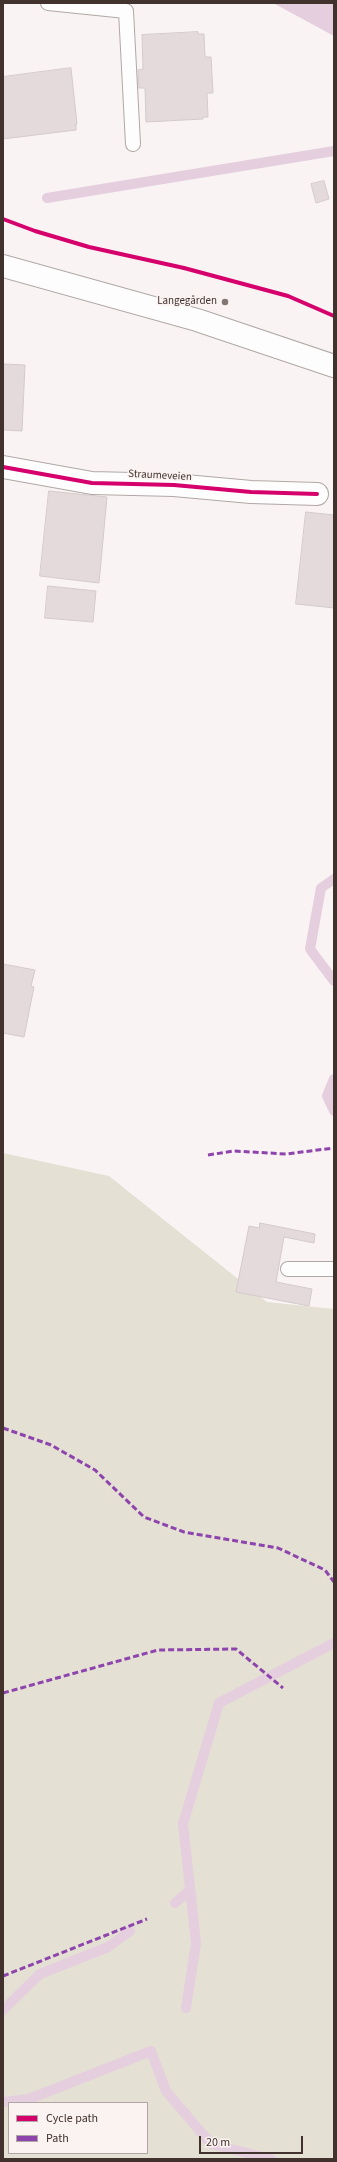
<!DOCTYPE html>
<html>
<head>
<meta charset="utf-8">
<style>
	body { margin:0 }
	#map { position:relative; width:337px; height:2162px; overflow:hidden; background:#f9f4f3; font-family:"Source Sans 3",sans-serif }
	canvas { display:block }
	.frame { position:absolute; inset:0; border:4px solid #41322e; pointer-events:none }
	.legend { position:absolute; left:8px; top:2102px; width:140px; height:52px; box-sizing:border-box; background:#fbf3f1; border:1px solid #b1a6a3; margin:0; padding:5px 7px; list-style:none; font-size:12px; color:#41322e }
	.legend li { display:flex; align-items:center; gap:8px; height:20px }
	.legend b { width:20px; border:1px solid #b1a6a3 }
	.scale { position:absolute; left:199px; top:2136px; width:104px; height:18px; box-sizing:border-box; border:2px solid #41322e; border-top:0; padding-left:5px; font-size:12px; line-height:14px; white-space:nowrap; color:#41322e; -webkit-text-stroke:3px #fbf3f1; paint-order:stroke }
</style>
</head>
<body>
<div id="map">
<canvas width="337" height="2162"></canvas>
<div class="frame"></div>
<ul class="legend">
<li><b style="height:5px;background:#d6006c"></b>Cycle path</li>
<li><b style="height:5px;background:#8e44ad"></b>Path</li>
</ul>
<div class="scale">20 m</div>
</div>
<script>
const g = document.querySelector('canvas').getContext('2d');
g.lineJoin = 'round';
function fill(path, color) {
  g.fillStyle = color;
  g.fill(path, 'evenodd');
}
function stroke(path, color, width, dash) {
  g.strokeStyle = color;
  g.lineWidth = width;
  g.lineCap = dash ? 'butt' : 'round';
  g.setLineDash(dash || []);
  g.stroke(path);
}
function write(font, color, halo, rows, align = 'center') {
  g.font = font + ' "Source Sans 3",sans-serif';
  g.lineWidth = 3.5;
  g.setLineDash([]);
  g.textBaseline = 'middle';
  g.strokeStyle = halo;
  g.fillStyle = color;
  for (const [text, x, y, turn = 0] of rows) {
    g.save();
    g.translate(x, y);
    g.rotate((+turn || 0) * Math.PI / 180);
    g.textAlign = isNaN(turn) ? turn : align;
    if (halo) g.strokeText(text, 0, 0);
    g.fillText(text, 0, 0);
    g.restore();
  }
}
const green = new Path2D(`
	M3,1153L109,1176L267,1302L334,1309V2159H3ZM9,2103H147V2153H9Z`);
const water = new Path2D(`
	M273,3H334V36Z`);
const stream = new Path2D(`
	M47,198L334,151
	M334,879L321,888L310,949L334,981
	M334,1079L327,1096L334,1111
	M175,1903L190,1890
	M186,2008L196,1943L183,1824L219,1703L334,1643
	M3,2010L40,1974L108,1947L130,1931
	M3,2102L29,2099L151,2051L166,2091L211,2144L271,2159`);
const building = new Path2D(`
	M198,32V34H204L205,57H211L213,93H207L208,117H203V119L146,122L145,88H139L138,70L143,69L142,35Z
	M71,68L77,124H76V130L3,139V77Z
	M324,181L329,199L316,203L311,184Z
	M3,364L25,365L22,431L3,430Z
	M49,491L107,497L99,583L40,576Z
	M306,512L334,515V608L296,604Z
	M48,586L96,591L93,622L45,618Z
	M3,964L35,970L31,986L34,987L24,1037L3,1033Z
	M260,1223L315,1234L314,1243L284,1237L276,1282L312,1289L309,1306L236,1292L249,1226L259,1228Z`);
const service = new Path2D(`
	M48,3L126,11L133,144
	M288,1269H334`);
const minor = new Path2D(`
	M3,467L92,483L174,485L251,492L317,494`);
const primary = new Path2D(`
	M3,266L197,320L334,366`);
const quiet = new Path2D(`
	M208,1155L234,1151L286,1154L334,1148
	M3,1428L51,1445L95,1470L144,1517L184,1532L278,1548L325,1570L334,1582
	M3,1693L158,1650L236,1649L283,1688
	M3,1976L147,1919`);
const cycleway = new Path2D(`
	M3,219L35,231L89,247L184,268L288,296L334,316
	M3,467L92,483L174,485L251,492L317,494`);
const markers = [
	[225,302,4,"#817673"]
];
const poiNames = [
	["Langegården",217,302]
];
const streetNames = [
	["Straumeveien",160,476,3]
];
fill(green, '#e4e0d4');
fill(water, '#e5cedd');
stroke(stream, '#e5cedd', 10);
fill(building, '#e4dadb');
stroke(building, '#d4cacb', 1);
stroke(service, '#b0a8a6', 16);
stroke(minor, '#b0a8a6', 24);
stroke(primary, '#b0a8a6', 24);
stroke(service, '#fefdfd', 14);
stroke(minor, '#fefdfd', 22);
stroke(primary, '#fefdfd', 22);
stroke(quiet, '#8e44ad', 3, [6, 3]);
stroke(cycleway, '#d6006c', 4);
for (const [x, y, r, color] of markers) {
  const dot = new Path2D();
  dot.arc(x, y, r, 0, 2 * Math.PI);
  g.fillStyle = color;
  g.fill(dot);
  stroke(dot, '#fbf3f1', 1.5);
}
write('11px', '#41322e', '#fbf3f1', poiNames, 'right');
write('11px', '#41322e', '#fbf3f1', streetNames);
</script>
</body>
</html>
